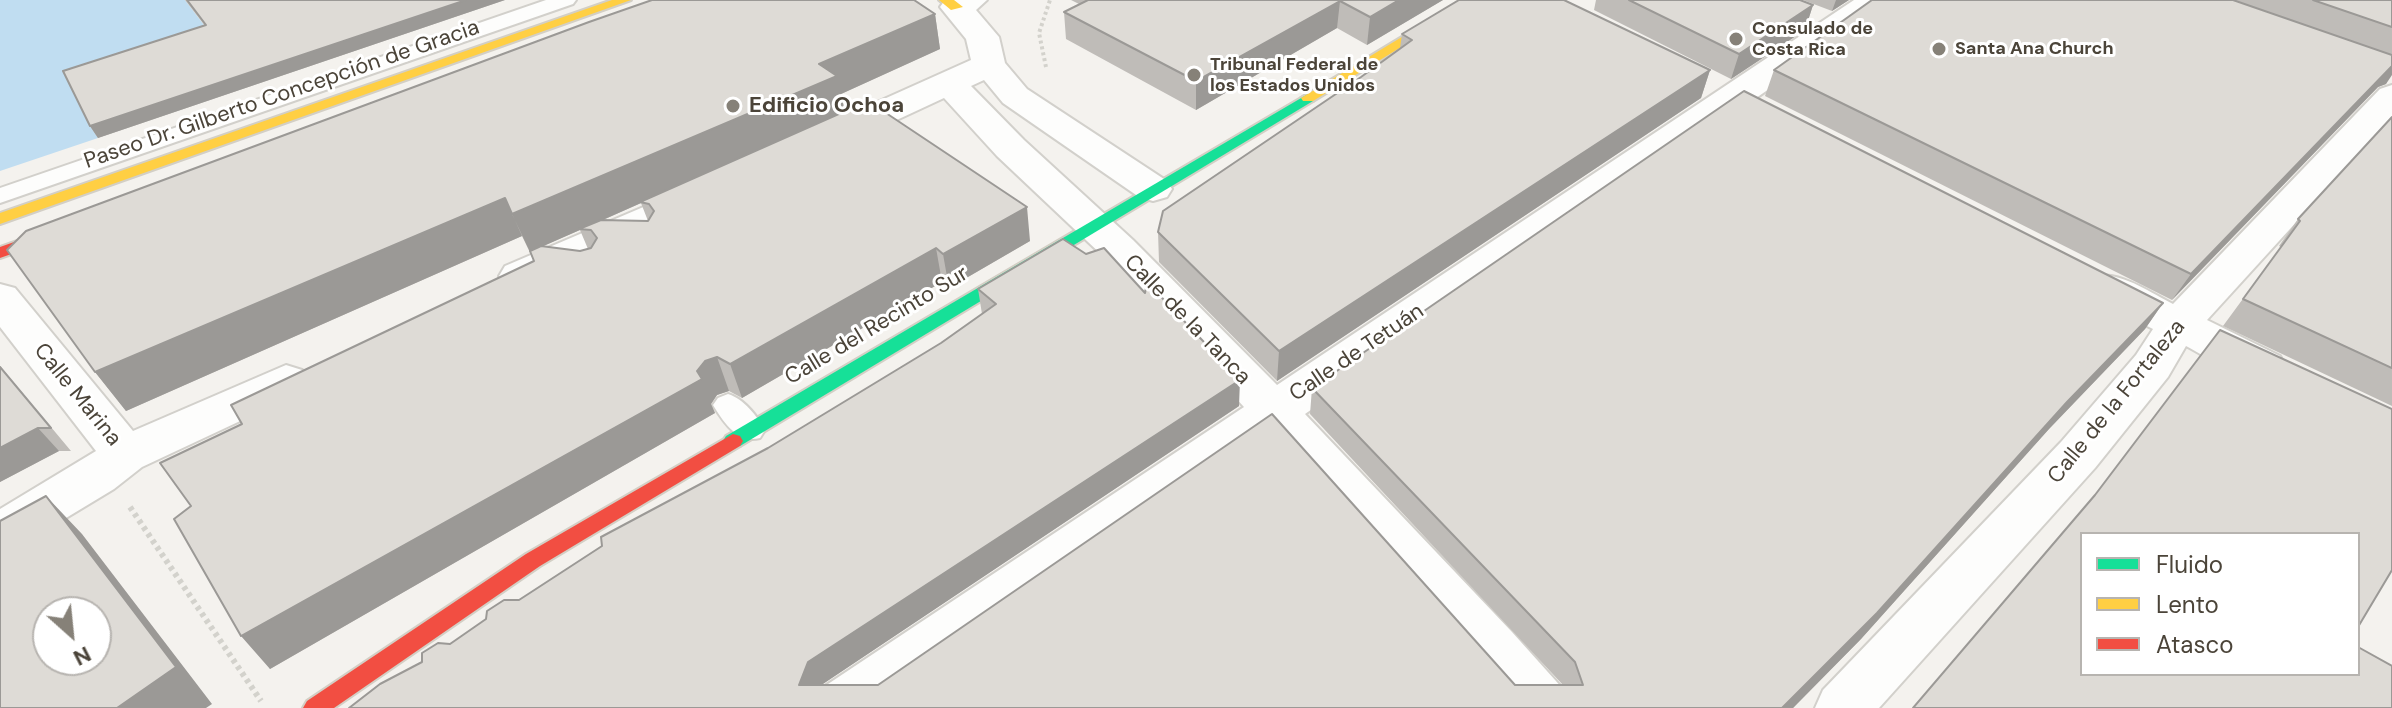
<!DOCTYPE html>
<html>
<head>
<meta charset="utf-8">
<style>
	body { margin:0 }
	#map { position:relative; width:2392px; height:708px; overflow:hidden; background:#f4f2ee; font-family:"DM Sans",sans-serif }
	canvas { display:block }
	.legend { position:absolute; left:2080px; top:532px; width:280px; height:144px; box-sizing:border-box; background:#fff; border:2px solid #b7b4b0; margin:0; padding:10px 14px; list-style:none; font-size:24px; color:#4b4439 }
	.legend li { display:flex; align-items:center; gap:16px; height:40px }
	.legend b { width:40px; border:2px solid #b7b4b0 }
	.north { position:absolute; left:32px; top:596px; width:80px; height:80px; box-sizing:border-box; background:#fff; border:2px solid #b7b4b0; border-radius:50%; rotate:153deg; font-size:22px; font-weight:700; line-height:32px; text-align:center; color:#4b4439 }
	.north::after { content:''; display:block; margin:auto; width:28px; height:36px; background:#868178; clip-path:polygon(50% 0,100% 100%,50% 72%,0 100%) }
</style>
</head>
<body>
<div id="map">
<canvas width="2392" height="708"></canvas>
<ul class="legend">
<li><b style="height:10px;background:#16e098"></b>Fluido</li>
<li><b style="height:10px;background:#ffcf43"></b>Lento</li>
<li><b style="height:10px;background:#f24e42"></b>Atasco</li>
</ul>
<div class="north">N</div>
</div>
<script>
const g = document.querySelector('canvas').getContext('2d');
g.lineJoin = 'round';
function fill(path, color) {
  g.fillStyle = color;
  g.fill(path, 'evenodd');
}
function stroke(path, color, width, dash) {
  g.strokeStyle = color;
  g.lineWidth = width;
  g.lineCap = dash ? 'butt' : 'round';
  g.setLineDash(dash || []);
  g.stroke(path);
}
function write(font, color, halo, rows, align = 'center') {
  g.font = font + ' "DM Sans",sans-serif';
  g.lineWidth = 6;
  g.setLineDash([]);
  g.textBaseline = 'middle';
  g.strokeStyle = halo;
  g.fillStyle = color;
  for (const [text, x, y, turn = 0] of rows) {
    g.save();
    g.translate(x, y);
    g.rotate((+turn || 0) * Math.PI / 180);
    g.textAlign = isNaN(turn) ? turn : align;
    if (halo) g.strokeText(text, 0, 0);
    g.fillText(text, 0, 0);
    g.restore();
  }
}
const water = new Path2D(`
	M0,0H185L207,29L71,83L98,138L0,171Z`);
const pathFar1 = new Path2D(`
	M1046,67L1039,33L1050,0`);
const path = new Path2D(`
	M130,507L261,701`);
const lane = new Path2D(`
	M546,0H576L573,4L0,203V188Z
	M728,394C744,399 757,416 765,430L760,438C738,444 724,423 713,405L718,398Z`);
const street = new Path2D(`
	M945,0H987L976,10L999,37L1005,63L1027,89L1167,181L1172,189L1167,197L1153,201L1139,197L1003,103L984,80L971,86L1024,140L1133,240L1277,385L1854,0H1891L1886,7L1305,414L1512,632L1564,690L1572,708H1509L1271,437L884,708H811L819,690L1244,407L1105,258L997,156L944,98L843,145L830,148L817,145L812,137L817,129L971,60L966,39L940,7Z
	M2392,85V117L2207,320L2280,356L2286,367L2280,378C2248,387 2215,361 2186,346L2168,377L2095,468L1879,708H1815L1823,690L2061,442L2136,355L2153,329L2089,297L2083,287L2089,277C2118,269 2147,291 2173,304L2380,89Z
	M702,182L716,186L721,194L716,202L535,286L520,289L505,286L499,276L505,266Z
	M0,284L15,288L133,431L286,365L302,370L308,381L302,392L142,467L114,489L18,547L0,553V509L96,451L0,327Z`);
const fast = new Path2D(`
	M1308,94L1313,95V101L740,446H726L723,441L726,436Z`);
const slow = new Path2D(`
	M612,0H631L0,224V213Z
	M939,0H954L963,7L951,10Z
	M1463,0H1478L1313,101H1303L1301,98Z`);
const jam = new Path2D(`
	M65,224L71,225L73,229L71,233L0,258V247Z
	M733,434L740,436L743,441L740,446L540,566L334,708H303L307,701L526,554Z`);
const wall = new Path2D(`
	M185,0H505L98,138L90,126L205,26Z
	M1071,0H1443L1367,45L1337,28L1196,110L1066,39L1064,12L1079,4Z
	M1596,0H1800L1813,5L1805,30L1731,79L1594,10Z
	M1803,0H1849L1832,11Z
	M1872,0H2392V66L2386,84L2378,87L2172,300L1765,96L1774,70Z
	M935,14L940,49L841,94L845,111L1030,241L949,288L942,282L742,398L729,391L717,395L711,404L715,413L270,669L191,506L242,424L534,261L522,236L126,411L95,372ZM641,203L648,221L603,220ZM580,230L588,249L580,251L543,246Z
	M1402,34L1710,70L1701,98L1277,381L1159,262L1158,232L1400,48Z
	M2392,117V406L2223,326L2281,247L2279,246L2298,219Z
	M978,289L1239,406L821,685H1563L1310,414L1312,388L2163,303L2145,329L2049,429L1861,639L1793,708H349L519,600L941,343L982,314Z
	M0,366L71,451H59L0,482Z`);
const shadedWall = new Path2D(`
	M466,0H505L98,138L90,126Z
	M1399,0H1443L1367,45L1370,17Z
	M1836,0H1849L1832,11Z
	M1340,1L1337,28L1196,110V81Z
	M1813,5L1805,30L1731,79L1739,54Z
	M935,14L940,49L841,94L845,113L530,252L512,214L819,64Z
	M2392,66V75L2386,84L2378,87L2172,300L2191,274Z
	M1710,70L1701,98L1277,381L1279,351Z
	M505,198L522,236L126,411L95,372Z
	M1027,207L1030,241L949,288L943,254Z
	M936,248L942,282L742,398L730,364Z
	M2163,303L2145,329L2049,429L1861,639L1793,708H1782L2067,402Z
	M717,357L729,391L717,395L711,404L715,413L270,669L241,636L697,371L705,361Z
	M1240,380L1239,406L817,688L799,685L808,662Z
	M38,428L59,451L0,482V448Z
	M46,496L82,534L212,704L206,708H117Z`);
const building = new Path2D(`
	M187,0H466L90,126L63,71L206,25Z
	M652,0H914L935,14L819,64L837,76L512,214L505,198L95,372L7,250L26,231L589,22Z
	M1088,0H1399L1370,17L1340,1L1196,81L1064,12Z
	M1459,0H1564L1710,70L1279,351L1158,232L1163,211L1361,77L1412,40L1402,34Z
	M1629,0H1800L1813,5L1739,54Z
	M1872,0H2233L2392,55V66L2191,274L1774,70Z
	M2313,0H2392V27Z
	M1744,91L2163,303L2067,402L1877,613L1782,708H349L380,684L422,662V653L438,643L450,644L486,619L487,611L504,600H519L602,546L601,537L768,448L941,343L996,304L978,289L1063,239L1086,254L1104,248L1145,293L1147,282L1240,380L808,662L799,685H878L1272,414L1515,685H1583L1575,662L1312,388Z
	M868,101L1027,207L943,254L936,248L730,364L717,357L705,361L697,371L702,379L241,636L174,519L191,506L160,463L242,424L231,405L534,261L530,251L541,246L580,251L591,248L597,238L591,230L579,229L601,220L648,221L654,211L649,204L640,202Z
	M2392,117V368L2243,299L2300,221L2298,219Z
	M2220,330L2392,409V570L2358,627V534H2082V674H2358V647L2392,666V708H1913L2095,495Z
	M0,367L51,428H38L0,448Z
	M46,496L176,667L117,708H0V521ZM48,612H96V660H48Z`);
const markers = [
	[1736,39,8,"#868178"],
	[1939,49,8,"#868178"],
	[1194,75,8,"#868178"],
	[733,106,8,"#868178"]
];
const farPoinames = [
	["Consulado de",1752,29],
	["Costa Rica",1752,50],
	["Santa Ana Church",1955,49],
	["Tribunal Federal de",1210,65],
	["los Estados Unidos",1210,86]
];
const streetNames = [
	["Paseo Dr. Gilberto Concepción de Gracia",282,95,-19],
	["Calle de la Tanca",1187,320,46],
	["Calle del Recinto Sur",877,326,-31],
	["Calle de Tetuán",1357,353,-34],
	["Calle Marina",77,395,51],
	["Calle de la Fortaleza",2117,402,-51]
];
const poiNames = [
	["Edificio Ochoa",749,106]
];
fill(water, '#c0ddf1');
stroke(lane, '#d2d0cb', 4);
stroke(street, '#d2d0cb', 4);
stroke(fast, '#d3cfc5', 4);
stroke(slow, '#d3cfc5', 4);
stroke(jam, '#d3cfc5', 4);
stroke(pathFar1, '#d3d2cc', 4, [3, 3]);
stroke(path, '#d3d2cc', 6, [4, 4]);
fill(lane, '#fdfdfc');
fill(street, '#fdfdfc');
fill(fast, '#16e098');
fill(slow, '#ffcf43');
fill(jam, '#f24e42');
fill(wall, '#bfbcb8');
fill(shadedWall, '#9b9996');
fill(building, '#dedbd6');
stroke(building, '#9b9996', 2);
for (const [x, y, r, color] of markers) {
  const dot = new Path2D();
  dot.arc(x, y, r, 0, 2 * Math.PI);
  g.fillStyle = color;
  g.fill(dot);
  stroke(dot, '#fff', 3);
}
write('bold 18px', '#4b4439', '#fff', farPoinames, 'left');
write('22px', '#4b4439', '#fff', streetNames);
write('bold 22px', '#4b4439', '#fff', poiNames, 'left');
</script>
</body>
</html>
